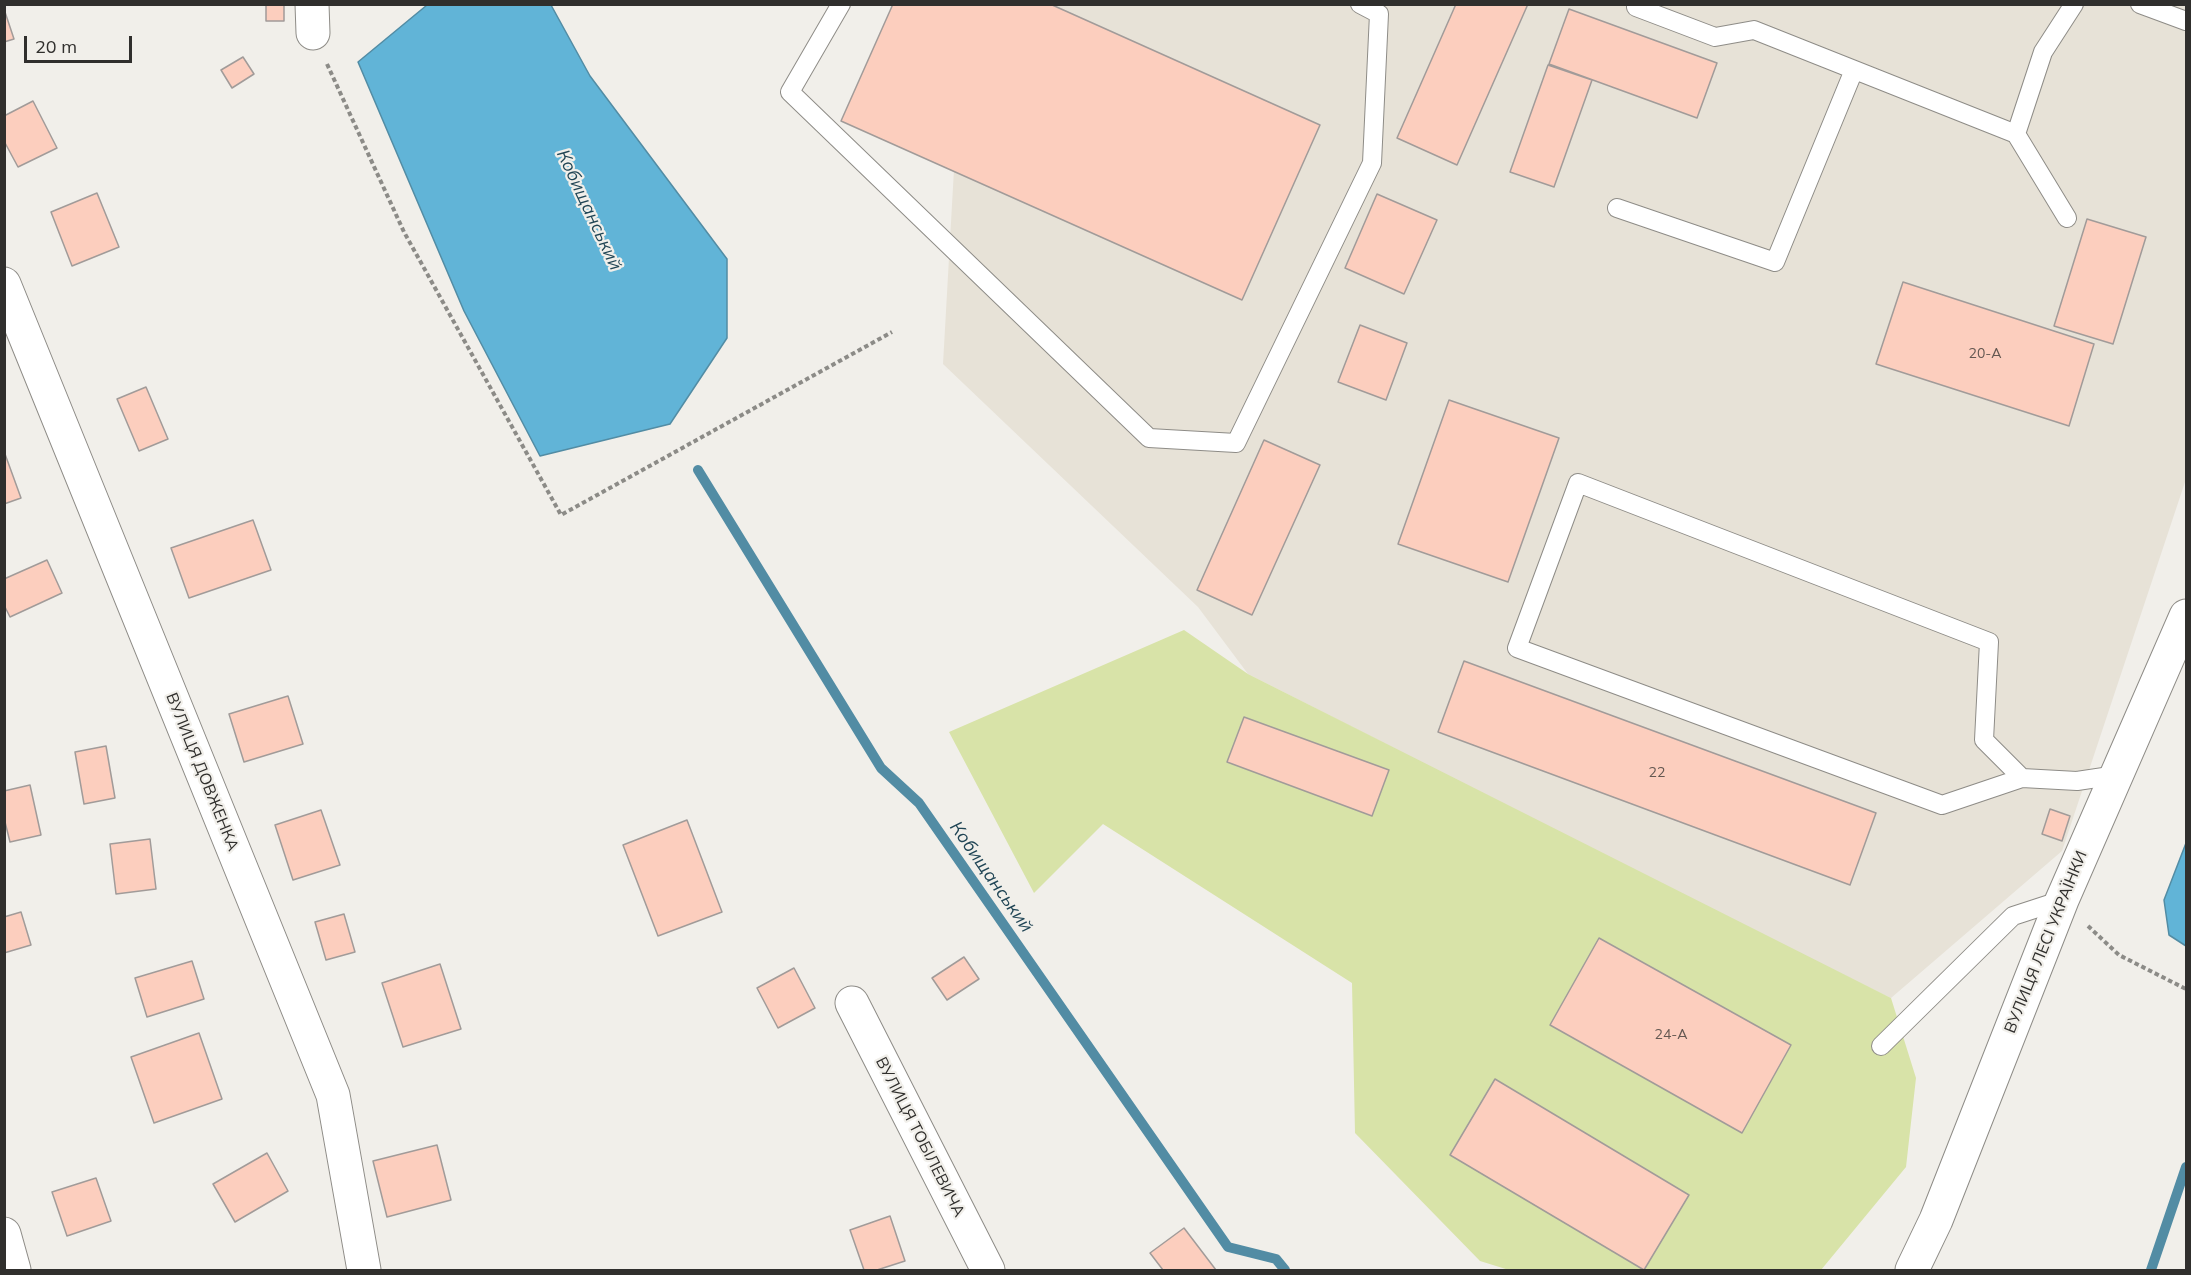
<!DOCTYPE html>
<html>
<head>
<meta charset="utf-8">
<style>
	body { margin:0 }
	#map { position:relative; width:2191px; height:1275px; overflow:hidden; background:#f1efea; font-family:Mulish,sans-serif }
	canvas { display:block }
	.frame { position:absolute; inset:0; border:6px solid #302f2d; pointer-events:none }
	.scale { position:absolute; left:24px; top:36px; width:108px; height:27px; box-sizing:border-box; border:3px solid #302f2d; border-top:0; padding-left:8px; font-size:18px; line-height:21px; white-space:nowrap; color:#302f2d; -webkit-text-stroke:4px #f1efea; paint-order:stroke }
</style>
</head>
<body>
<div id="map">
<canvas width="2191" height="1275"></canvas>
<div class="frame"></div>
<div class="scale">20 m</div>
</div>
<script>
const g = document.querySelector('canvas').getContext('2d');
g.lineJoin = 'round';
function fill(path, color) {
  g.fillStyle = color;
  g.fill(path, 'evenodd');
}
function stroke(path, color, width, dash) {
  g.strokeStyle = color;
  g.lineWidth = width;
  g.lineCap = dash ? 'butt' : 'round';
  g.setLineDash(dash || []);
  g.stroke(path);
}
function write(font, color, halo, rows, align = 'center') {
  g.font = font + ' Mulish,sans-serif';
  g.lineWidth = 4.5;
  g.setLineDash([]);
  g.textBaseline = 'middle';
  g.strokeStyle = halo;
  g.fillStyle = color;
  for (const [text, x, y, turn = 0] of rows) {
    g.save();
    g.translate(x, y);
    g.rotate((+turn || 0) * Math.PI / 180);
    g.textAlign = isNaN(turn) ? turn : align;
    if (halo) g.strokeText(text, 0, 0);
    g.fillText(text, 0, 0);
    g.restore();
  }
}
const built = new Path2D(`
	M965,5H2186V479L2062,851L1891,998L1702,905L1248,674L1198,607L943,364L963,10Z`);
const green = new Path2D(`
	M1184,630L1248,674L1891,998L1916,1078L1906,1167L1821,1270H1509L1480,1261L1355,1133L1352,983L1103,824L1034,893L949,732Z`);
const water = new Path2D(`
	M427,5H551L590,76L727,259V338L670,424L540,456L464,311L358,62Z
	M2186,843V946L2169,935L2164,900Z`);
const stream = new Path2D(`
	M698,470L881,768L919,803L1228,1247L1276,1259L1285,1270
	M2151,1270L2186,1167`);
const building = new Path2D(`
	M266,4H284V21H266Z
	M893,4H1050L1320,125L1242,300L841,121Z
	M1456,4H1528L1457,165L1397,138Z
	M4,9L14,39L4,42Z
	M1569,9L1717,63L1697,118L1549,64Z
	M243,57L254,74L232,88L221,70Z
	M1548,65L1592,80L1554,187L1510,172Z
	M33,101L57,148L18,167L4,141V116Z
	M97,193L119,247L72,266L51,212Z
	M1377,194L1437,220L1404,294L1345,268Z
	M2087,219L2146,237L2113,344L2054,326Z
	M1903,282L2094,344L2069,426L1876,364Z
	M1360,325L1407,343L1386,400L1338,382Z
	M146,387L168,439L139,451L117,399Z
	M1449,400L1559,438L1508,582L1398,544Z
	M1264,440L1320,465L1252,615L1197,590Z
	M5,454L21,498L4,504V455Z
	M253,520L271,570L189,598L171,548Z
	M47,560L62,593L10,617L4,605V579Z
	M1464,661L1876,813L1850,885L1438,732Z
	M288,696L303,744L244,762L229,714Z
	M1244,717L1389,770L1372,816L1227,762Z
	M106,746L115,798L84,804L75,752Z
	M30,785L41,835L10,842L4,818V791Z
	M2050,809L2070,816L2062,841L2042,834Z
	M321,810L340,865L293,880L275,825Z
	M687,820L722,912L658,936L623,845Z
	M150,839L156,889L116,894L110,844Z
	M21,912L31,945L4,953V917Z
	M344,914L355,952L326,960L315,922Z
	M1599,938L1791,1045L1742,1133L1550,1025Z
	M964,957L979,979L947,1000L932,978Z
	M192,961L204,999L147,1017L135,978Z
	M440,964L461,1029L403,1047L382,983Z
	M794,968L815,1008L778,1028L757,988Z
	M199,1033L222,1099L154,1123L131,1057Z
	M1495,1079L1689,1195L1644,1270L1450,1155Z
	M437,1145L451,1200L387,1217L373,1161Z
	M267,1153L288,1191L235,1222L213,1184Z
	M96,1178L111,1221L67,1236L52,1192Z
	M890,1216L905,1261L877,1270H864L850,1230Z
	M1184,1228L1216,1270H1163L1150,1253Z`);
const path = new Path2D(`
	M327,64L404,232L561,515L892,332
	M2088,926L2119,955L2186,989`);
const lane = new Path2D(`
	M841,4L790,92L1149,438L1236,443L1372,163L1379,14L1360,4
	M2140,4L2186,21
	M1636,7L1715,37L1754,30L2016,134
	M1617,208L1775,262L1854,70
	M2067,218L2016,134L2043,52L2074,4
	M2022,778L1984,740L1989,642L1578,483L1517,648L1942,805L2022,778L2077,781L2117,775
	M1881,1046L2013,916L2062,900`);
const street = new Path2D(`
	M312,4L313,33
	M4,284L333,1095L364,1270
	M852,1003L988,1270
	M4,1234L14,1270
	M1912,1270L1936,1220L2062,900L2186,616`);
const numberNames = [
	["20-А",1985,354],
	["22",1657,773],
	["24-А",1671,1035]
];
const streetNames = [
	["ВУЛИЦЯ ДОВЖЕНКА",202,772,68],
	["ВУЛИЦЯ ЛЕСІ УКРАЇНКИ",2046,942,-68],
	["ВУЛИЦЯ ТОБІЛЕВИЧА",920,1137,63]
];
const waterNames = [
	["Кобищанський",589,210,65],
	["Кобищанський",991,877,55]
];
fill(built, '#e7e2d7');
fill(green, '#d8e3a8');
fill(water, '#61b4d7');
stroke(water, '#528ca4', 1.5);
stroke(stream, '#528ca4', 10);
fill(building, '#fccebe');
stroke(building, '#a19b99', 1.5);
stroke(lane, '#8e8c87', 20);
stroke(street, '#8e8c87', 35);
stroke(path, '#8c8b87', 4, [4.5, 3]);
stroke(lane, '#fff', 18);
stroke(street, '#fff', 33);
write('14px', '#635751', null, numberNames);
write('16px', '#302f2d', '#f1efea', streetNames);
write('italic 18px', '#204555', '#f1efea', waterNames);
</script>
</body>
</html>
